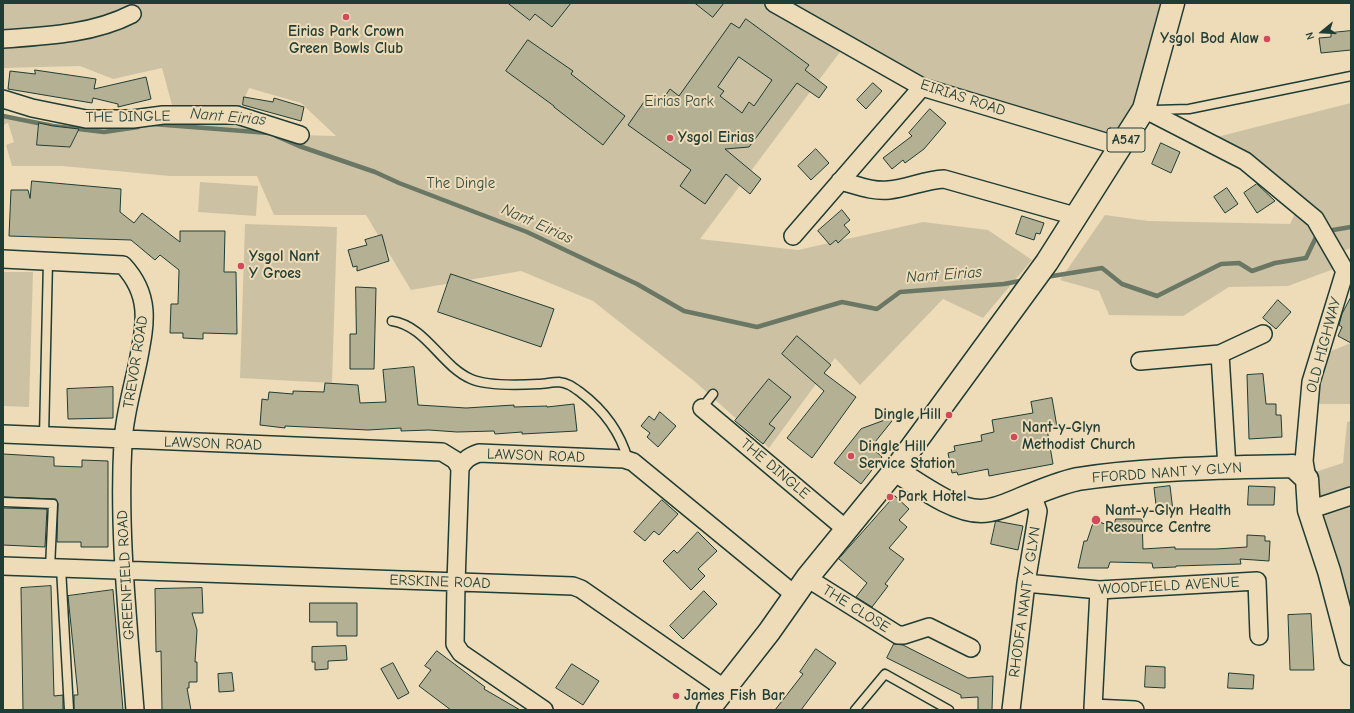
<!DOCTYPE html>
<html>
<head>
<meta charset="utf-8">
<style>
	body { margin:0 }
	#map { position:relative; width:1354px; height:713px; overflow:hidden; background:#eedcb9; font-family:"Comic Neue",sans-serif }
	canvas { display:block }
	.frame { position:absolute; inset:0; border:4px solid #1f3d34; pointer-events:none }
	.north { position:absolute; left:1302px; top:12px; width:40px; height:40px; -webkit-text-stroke:3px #eedcb9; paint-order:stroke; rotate:252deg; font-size:11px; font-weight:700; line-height:16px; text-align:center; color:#1f3d34 }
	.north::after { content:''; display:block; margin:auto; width:14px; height:18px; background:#1f3d34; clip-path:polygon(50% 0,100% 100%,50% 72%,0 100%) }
</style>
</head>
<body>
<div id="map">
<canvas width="1354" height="713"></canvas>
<div class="frame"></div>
<div class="north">N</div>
</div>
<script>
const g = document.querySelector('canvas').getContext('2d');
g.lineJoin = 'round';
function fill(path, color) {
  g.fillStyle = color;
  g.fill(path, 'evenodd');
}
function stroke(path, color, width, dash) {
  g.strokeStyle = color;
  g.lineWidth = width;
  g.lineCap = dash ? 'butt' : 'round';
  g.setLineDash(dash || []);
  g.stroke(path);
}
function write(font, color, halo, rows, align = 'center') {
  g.font = font + ' "Comic Neue",sans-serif';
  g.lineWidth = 4;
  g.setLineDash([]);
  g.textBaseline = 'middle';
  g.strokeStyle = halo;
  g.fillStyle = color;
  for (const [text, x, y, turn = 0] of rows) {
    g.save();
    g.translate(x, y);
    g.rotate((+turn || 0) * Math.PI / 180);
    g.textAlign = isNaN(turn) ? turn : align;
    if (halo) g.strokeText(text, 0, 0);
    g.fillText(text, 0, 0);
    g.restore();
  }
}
const green = new Path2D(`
	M3,3H1167L1122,147L904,77L846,44L700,239L798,250L923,222L988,230L1032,260L983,318L943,299L860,385L835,358L769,448L693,380L593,301L521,271L411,290L366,215H274L257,176H170L62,166H12L6,145L14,142L8,123L3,125V116L39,123L37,145L70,147L86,119L175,116L162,68L113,79L80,66L3,68ZM249,88L301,103L336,136L300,135L237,115Z
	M1351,103V248L1335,254L1342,266L1288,286L1229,287L1183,316L1109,315L1099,291L1060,280L1105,215L1148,221L1290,224L1299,205L1205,140Z
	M200,182L258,186L256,216L198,212Z
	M245,224L337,227L332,383L240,378Z
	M3,272H33L29,407L3,406Z
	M1351,343V404H1309L1319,356Z
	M1351,421V654L1306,475L1343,463L1347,422Z`);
const stream = new Path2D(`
	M3,116L53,126L104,132L138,127
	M153,124L269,133
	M276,136L299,146L375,172L399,183L527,232L637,284L684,311L757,327L842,302L877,309L900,292L1004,284L1025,280
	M1327,231L1351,227
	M1046,277L1102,268L1122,284L1157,296L1221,264L1239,263L1252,271L1275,263L1306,258L1318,233`);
const building = new Path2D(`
	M508,3H571L552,27L535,14L530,20Z
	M695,3H724L713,17Z
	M746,19L809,65L805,70L827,87L819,98L797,83L749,147L725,149L761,179L750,194L726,174L705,204L680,186L691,170L628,125L646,99L651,102L653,98L660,103L670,89L679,96L731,23L739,28ZM739,57L772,80L754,106L749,102L742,113L720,96L724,91L718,87Z
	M1351,31V50L1321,53L1319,38L1331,37V33Z
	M528,40L573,71L571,74L625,116L603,145L554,107V106L506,71Z
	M35,70L96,79L94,89L146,77L151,99L118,107V104L93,98L92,103L8,89L10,71L35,74Z
	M873,83L882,91L866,109L857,100Z
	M244,97L273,102L274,98L304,107L301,121L243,105Z
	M930,109L946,123L924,149L905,163L903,160L892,169L883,158L912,136L909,133Z
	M39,123L53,126L79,129L70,147L37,145Z
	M1161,143L1180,152L1171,173L1152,164Z
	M816,149L829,163L811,180L798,166Z
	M32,181L121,189L120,212L134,223L142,213L180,242V231H225L224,272H236L237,334L203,333V339L183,338V333H170L171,304H178L179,270L160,255L155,260L131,240L9,236L11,190H28L30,198Z
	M1257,184L1275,201L1257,213L1244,193Z
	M1227,188L1238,204L1225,213L1214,197Z
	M842,210L850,220L844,225L850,232L838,243L836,240L830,245L818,231Z
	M1022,216L1044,223L1040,234L1036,233L1034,240L1016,234Z
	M382,235L389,261L357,271V266L353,267L348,250L367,245L365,240Z
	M451,274L554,309L541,347L438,312Z
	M356,287L376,288L374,369H350V334H356Z
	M1351,297V343L1338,336L1342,327L1339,325L1342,314Z
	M1278,300L1291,312L1276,329L1263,318Z
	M797,336L831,365L824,373L856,397L812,458L787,438L824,391L782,354Z
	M414,367L418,405L466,408L514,405V407L547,406V407L574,404L577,431L522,434V432L495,434L494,431L457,432L429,430L401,431V428L368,430L285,426V428L260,425L262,399L268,400L269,392L293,394V391L324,392L325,383L358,385L360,403L386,402L383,370Z
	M1263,374L1266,404H1276V415H1281L1282,437L1249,439L1247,375Z
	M769,379L791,397L769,424L775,428L763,444L735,421Z
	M113,387V418L68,419L67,389Z
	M1052,398L1057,427L1047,429L1053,464L989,476L988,469L958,475L957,472L952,473L948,453L955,451L954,446L982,441L981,435L994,432L992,420L1033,413L1031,402Z
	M660,412L676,426L658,447L647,437L650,433L641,426L649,416L654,420Z
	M896,416L871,447L882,457L861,484L834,463L861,429Z
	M3,454L54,457V466L82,467V460L108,461V547H81V542H57L58,504L56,499L3,497Z
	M1170,486L1173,511L1157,513L1154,488Z
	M1249,486L1275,487L1274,505H1248Z
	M895,496L909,509L899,520L907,527L889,548L904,559L885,584L888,586L872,607L856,597L867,583L839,559Z
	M662,500L678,514L659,535L654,531L645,541L634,532Z
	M3,508L47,509L45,547L3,545Z
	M1116,519H1142L1143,549L1175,547V549H1216L1247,547V535L1265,536V541H1270L1269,561L1240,559L1241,564L1176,566V567L1153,568L1152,563L1110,562L1108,568H1078L1084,541H1087L1094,520L1113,527Z
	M996,521L1023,526L1018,550L991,544Z
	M698,532L717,551L698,569L705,576L691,590L663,561L674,550L677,553Z
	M51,586L54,696L63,695V710H23L21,588Z
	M202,588L203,613H192L197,630L195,662H197V682H189V688H187L191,710H162L161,651L156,652L155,589Z
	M113,590L123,710H74V695H78L68,596Z
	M704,591L717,604L683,639L670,626Z
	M310,603H357V636H337V622H310Z
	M1311,614L1314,670H1290L1288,615Z
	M894,644L903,645L968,678L993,676L992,710H978V697L961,698V695L887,658Z
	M346,646L347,660L328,661V669L315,670V662H312V647Z
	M816,649L836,663L801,710H775L803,674L800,672Z
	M437,651L485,687L484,689L520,710H451L419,686L431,670L425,666Z
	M393,663L409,693L398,699L381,669Z
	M572,664L599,681L583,705L556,688Z
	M1146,666L1165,667V688L1145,687Z
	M232,673L234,691L219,692L218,674Z
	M1229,673L1254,675L1253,689L1228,688Z`);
const lane = new Path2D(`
	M1155,110L1189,109L1351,76
	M392,321C426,326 441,366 471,379C487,386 520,385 538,384C545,384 552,382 559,382C568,383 573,387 580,392C604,410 620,431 628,460
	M702,408L713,394
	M44,436L48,261
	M3,502L53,504L50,568
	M61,568L69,710
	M855,710L885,674L949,710`);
const street = new Path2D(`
	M774,3L922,87L1122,147
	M3,39C46,36 93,34 132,14
	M3,99L32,108L86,119H133L163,115H237L300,135
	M1144,109L1245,161L1315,219L1345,271L1311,382L1304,461L1307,479
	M840,181C856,185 873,192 889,190C908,188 925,180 944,179L1075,216
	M793,236L922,87
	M3,259L123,265C152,296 145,325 138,362C133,386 124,417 123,442C118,531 128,621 135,710
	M1220,354L1263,334
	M1140,361L1220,354L1227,468
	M702,408L847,530
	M3,434L442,452L455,460L460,468
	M1309,510L1351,496
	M3,566L573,586L581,589L725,689
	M807,578L898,635H904L929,627L971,648
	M1026,583L1099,590L1257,581L1259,636
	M1099,590L1093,708L1135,710
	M544,710L461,653L455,644L456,583L460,468C465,459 470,456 479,453L624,459L633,462L795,595
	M1011,710L1026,583L1038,511L1032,494`);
const secondary = new Path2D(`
	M895,470C918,484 953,511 981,511C995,511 1009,504 1021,499C1040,491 1059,483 1078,479C1149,468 1221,468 1293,466L1307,479L1309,510L1329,571L1351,654`);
const primary = new Path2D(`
	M708,710L769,632L807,578L895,470L1047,262L1144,109L1173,3`);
const markers = [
	[346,17,4,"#d1495b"],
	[1267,39,4,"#d1495b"],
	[670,138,4,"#d1495b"],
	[241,266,4,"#d1495b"],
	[949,415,4,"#d1495b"],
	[1014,437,4,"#d1495b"],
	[851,456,4,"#d1495b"],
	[890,497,4,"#d1495b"],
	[1096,520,5,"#d1495b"],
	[676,696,4,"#d1495b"]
];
const shields = [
	[1126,140,38]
];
const shieldNames = [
	["A547",1126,140]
];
const poiNames = [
	["Eirias Park Crown",346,32,"center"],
	["Green Bowls Club",346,49,"center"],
	["Ysgol Bod Alaw",1259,39,"right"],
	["Ysgol Eirias",678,138],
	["Ysgol Nant",249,257],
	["Y Groes",249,274],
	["Dingle Hill",941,415,"right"],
	["Nant-y-Glyn",1022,428],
	["Methodist Church",1022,445],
	["Dingle Hill",859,447],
	["Service Station",859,464],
	["Park Hotel",898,497],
	["Nant-y-Glyn Health",1105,511],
	["Resource Centre",1105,528],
	["James Fish Bar",684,696]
];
const streetNames = [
	["EIRIAS ROAD",963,98,18],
	["THE DINGLE",128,117,-1],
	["OLD HIGHWAY",1324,345,-75],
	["TREVOR ROAD",136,362,-81],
	["LAWSON ROAD",213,444,2],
	["LAWSON ROAD",536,456,2],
	["THE DINGLE",775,469,40],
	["FFORDD NANT Y GLYN",1167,473,-4],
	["GREENFIELD ROAD",126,575,-93],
	["ERSKINE ROAD",440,582,2],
	["WOODFIELD AVENUE",1169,586,-3],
	["RHODFA NANT Y GLYN",1025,602,-82],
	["THE CLOSE",856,609,32]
];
const parkNames = [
	["Eirias Park",679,102],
	["The Dingle",461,184]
];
const waterNames = [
	["Nant Eirias",228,117,5],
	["Nant Eirias",537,224,24],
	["Nant Eirias",944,275,-4]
];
fill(green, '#ccc2a3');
stroke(stream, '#6a7764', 4.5);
fill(building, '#b4b094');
stroke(building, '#1f3d34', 1);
stroke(lane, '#1f3d34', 11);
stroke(street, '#1f3d34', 20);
stroke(secondary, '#1f3d34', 25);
stroke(primary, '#1f3d34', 25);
stroke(lane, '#eedcb9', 8);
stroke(street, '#eedcb9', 17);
stroke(secondary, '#eedcb9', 22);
stroke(primary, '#eedcb9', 22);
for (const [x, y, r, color] of markers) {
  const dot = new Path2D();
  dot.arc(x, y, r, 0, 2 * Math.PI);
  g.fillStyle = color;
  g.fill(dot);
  stroke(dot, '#eedcb9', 1.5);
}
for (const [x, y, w] of shields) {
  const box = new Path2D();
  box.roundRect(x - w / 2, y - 12, w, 24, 3);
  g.fillStyle = '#eedcb9';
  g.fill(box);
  stroke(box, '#1f3d34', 1);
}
write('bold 14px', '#1f3d34', null, shieldNames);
write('bold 15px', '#1f3d34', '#eedcb9', poiNames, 'left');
write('15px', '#1f3d34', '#eedcb9', streetNames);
write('15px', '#304a3f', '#eedcb9', parkNames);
write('italic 16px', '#324b40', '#eedcb9', waterNames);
</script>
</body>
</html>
